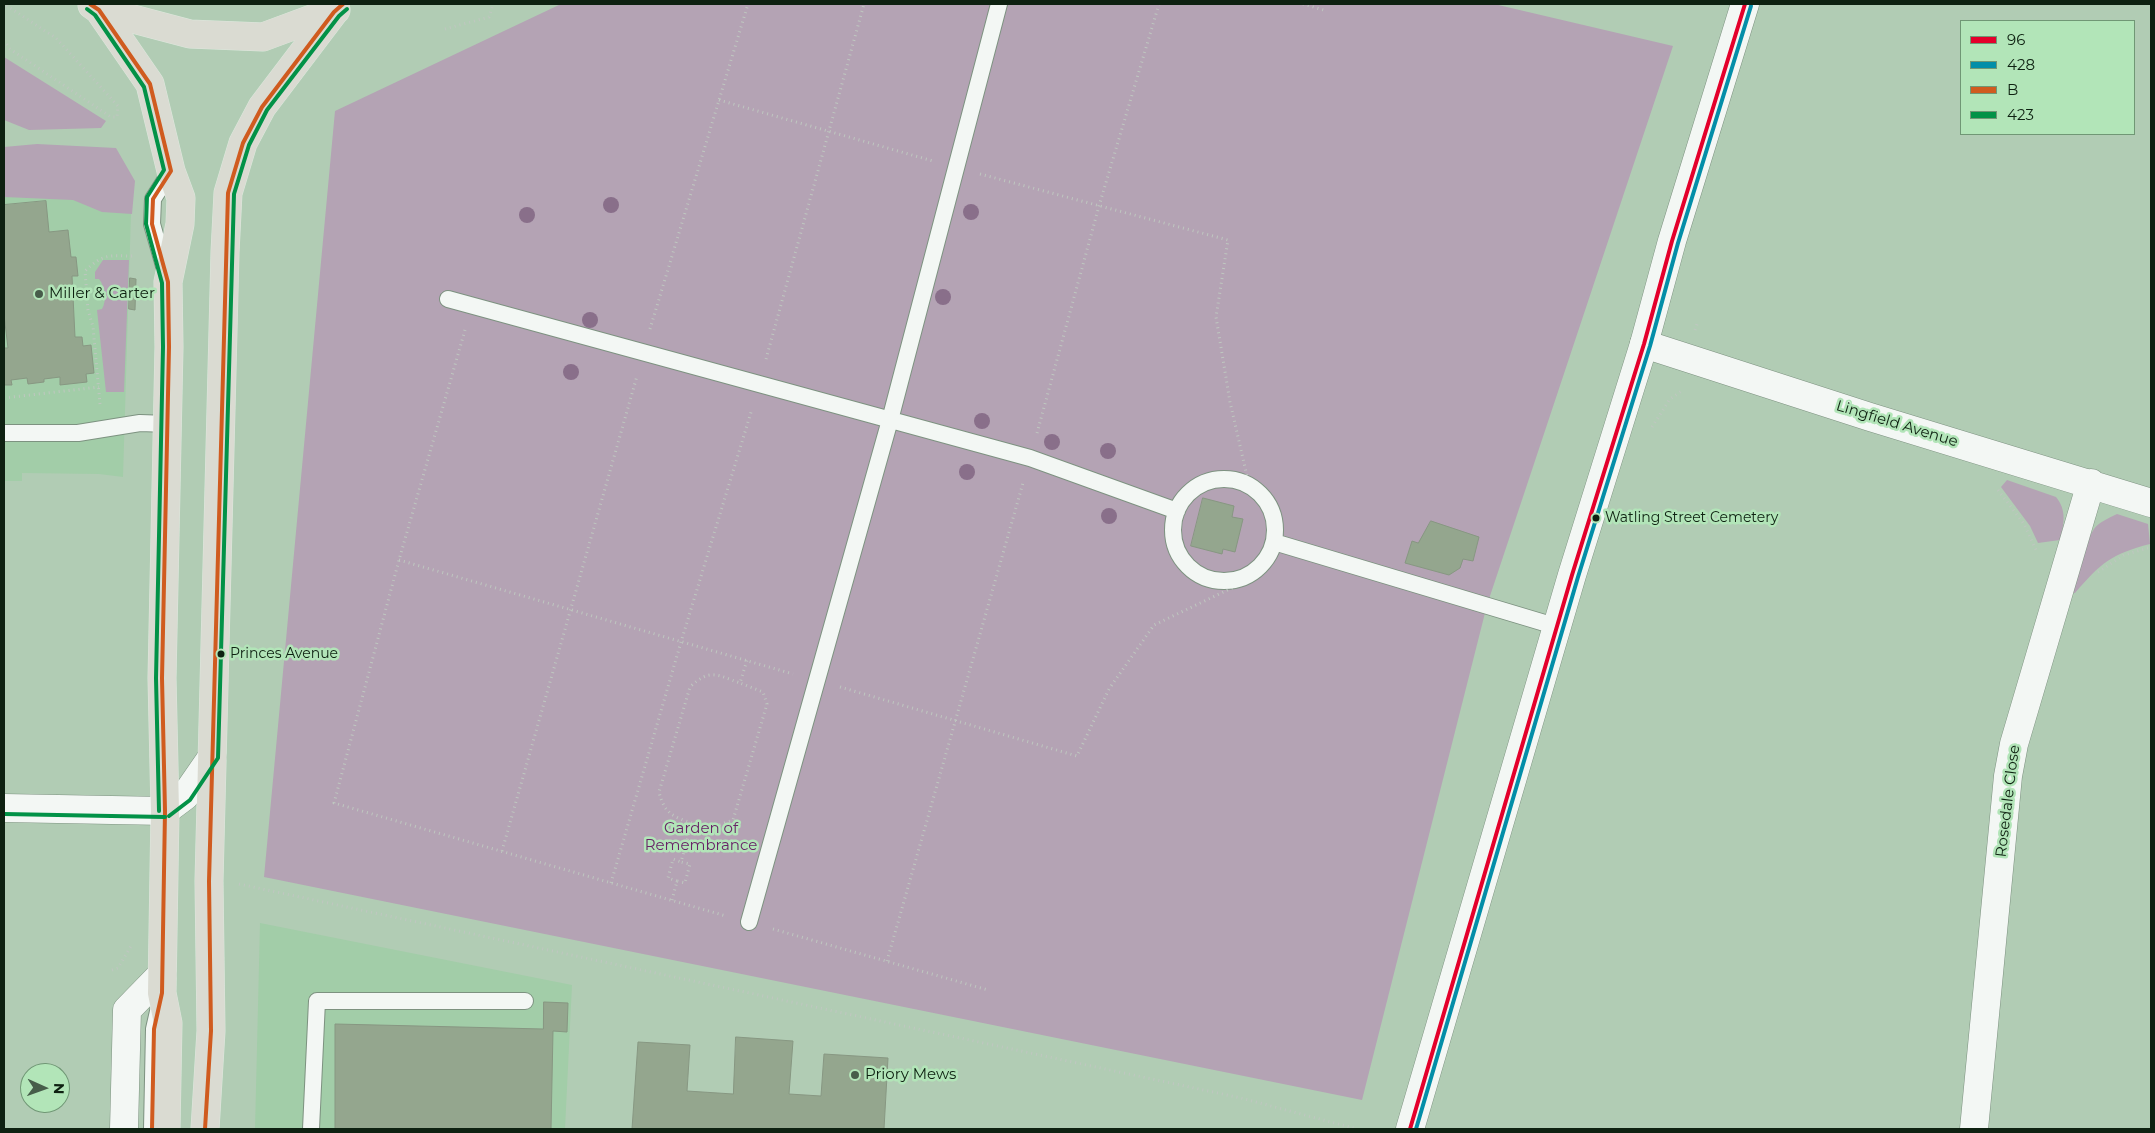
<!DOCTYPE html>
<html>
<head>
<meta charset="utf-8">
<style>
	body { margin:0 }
	#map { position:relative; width:2155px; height:1133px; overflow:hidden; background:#b1ccb4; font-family:Montserrat,sans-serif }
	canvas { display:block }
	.frame { position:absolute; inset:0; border:5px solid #0e2111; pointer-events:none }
	.legend { position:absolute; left:1960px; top:20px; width:175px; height:115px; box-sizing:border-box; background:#b2e5b8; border:1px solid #709775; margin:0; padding:6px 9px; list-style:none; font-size:15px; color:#0e2111 }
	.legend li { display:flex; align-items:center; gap:10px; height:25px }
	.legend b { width:25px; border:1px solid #709775 }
	.north { position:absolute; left:20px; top:1063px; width:50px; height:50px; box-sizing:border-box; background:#b2e5b8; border:1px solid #709775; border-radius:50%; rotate:92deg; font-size:14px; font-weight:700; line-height:20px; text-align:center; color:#0e2111 }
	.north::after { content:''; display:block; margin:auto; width:18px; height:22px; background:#475d4a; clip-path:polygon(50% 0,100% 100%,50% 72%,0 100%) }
</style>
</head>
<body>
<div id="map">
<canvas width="2155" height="1133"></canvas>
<div class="frame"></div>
<ul class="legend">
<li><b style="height:6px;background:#e4002b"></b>96</li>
<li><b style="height:6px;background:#038ea8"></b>428</li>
<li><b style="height:6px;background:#d05b1f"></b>B</li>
<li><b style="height:6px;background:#029247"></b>423</li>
</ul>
<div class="north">N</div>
</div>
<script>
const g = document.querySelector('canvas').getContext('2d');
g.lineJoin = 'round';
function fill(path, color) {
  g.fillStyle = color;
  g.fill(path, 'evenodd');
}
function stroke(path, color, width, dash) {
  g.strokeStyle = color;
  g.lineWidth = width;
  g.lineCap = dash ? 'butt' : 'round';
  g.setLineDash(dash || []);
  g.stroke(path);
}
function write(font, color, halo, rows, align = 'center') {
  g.font = font + ' Montserrat,sans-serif';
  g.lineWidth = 5;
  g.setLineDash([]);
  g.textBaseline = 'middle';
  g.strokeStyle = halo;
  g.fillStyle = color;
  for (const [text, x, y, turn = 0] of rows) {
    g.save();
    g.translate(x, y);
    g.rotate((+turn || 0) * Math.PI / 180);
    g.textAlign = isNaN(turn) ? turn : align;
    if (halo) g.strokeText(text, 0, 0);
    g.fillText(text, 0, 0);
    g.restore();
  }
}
const built = new Path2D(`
	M132,180L123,477L99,474L22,473V481H4V190Z
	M260,923L572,985L565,1129H255Z`);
const green = new Path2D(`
	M561,4H1494L1673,46L1487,605L1362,1100L264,877L335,111Z
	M4,57L106,121L101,128L29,130L4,120Z
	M37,144L116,148L135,181L132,214L102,212L73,200L4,197V147Z
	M103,260H129L124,392H106L97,310L102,309C107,301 105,286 99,279H95V272Z
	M2007,480L2056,497C2067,510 2064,525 2060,540L2038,543L2030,526L2001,487Z
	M2117,514L2148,524L2150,544C2111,554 2101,563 2075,593H2072C2078,573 2082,547 2094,529C2099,522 2109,518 2117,514Z`);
const building = new Path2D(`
	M46,201L49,232L68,230L71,257H76L78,276H72L75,337H82L83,346L91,345L94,373L86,374L87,382L60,385V377L44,379V382L28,384L27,378L11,380L12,385H4V348H8L4,315V205Z
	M130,278L136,279L135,310L129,309Z
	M1203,498L1234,506L1232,517L1243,519L1235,552L1223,549L1222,554L1191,546Z
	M1431,521L1479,537L1473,561L1463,559L1460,568L1449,575L1405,563L1412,541L1418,543Z
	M544,1002L568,1003L567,1032L553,1031L551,1129H335V1024L543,1029Z
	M736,1037L793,1041L789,1094L821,1096L824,1054L888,1058L884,1129H632L638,1042L690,1045L687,1091L733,1094Z`);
const path = new Path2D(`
	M1303,4L1327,11
	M445,29L489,17L493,4
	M4,40L10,49L111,117H117L118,106L56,38L4,4
	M719,100L933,161
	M980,174L1228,240L1216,317L1230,402L1249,485
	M650,329L748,4
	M465,330L399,560L334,803L726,916
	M1695,330L1698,321
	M766,359L864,4
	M4,398L99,387
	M100,404L93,327L88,310L85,271C104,253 108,256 134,256
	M1652,427L1670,399L1683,390
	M1037,433L1099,206L1159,4
	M1998,490L2024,524L2037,552
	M399,560L793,674
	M2098,572L2124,555L2151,547
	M840,687L1077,756L1109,689L1154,625L1236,586L1257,570
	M692,823C673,817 664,813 659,792L690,687C710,668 717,675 740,683
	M502,851L637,376
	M677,881L668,878L673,859L681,862
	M611,883L681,642L752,409
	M239,884L1241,1098L1357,1129
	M672,900L677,881L685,883L690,864L681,862L692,823L719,825L733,820L767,704L763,692L740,683L747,660
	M773,929L988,990
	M887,961L1023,483
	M112,970L118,968L131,946`);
const service = new Path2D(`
	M166,273L152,224L153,199L171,171
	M448,299L1030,458L1177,511
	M4,433H78L140,423L168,424
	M1173 530a51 51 0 1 1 102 0a51 51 0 1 1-102 0Z
	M1274,542L1558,627
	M749,922L890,420L999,4
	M152,1129L154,1029L159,1007
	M311,1129L317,1001H525`);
const minor = new Path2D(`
	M1644,344L1870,417L2151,503
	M4,808L165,811L185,796L212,757
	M124,1129L127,1010L162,974
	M1974,1129L2008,776L2014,744L2091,483`);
const secondary = new Path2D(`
	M1410,1129L1572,575L1644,344L1672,241L1745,4`);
const primary = new Path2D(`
	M92,5L99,10L190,34L263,37L336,10
	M99,10L150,84L171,171L181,198L180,224L168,282L169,347L162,678L165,811L162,993L168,1023L166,1129
	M205,1129L211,1031L209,881L225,252L228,193L243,143L262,107L334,12`);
const bus1 = new Path2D(`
	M1410,1129L1572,575L1644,344L1672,241L1745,4`);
const bus2 = new Path2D(`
	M1416,1129L1578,577L1650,346L1678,243L1751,6`);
const bus3 = new Path2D(`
	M90,4L99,10L150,84L171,171L153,199L152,224L168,282L169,347L162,678L165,811L162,993L154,1029L152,1129
	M205,1129L211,1031L209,881L228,193L243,143L262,107L334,12L343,4`);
const bus4 = new Path2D(`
	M87,9L95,15L144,87L164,170L147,197L146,224L162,283L163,347L156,678L159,811
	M4,814L165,817
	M169,816L190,800L218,758L234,194L249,145L267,110L339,16L347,9`);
const trees = [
	[611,205],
	[971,212],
	[527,215],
	[943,297],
	[590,320],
	[571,372],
	[982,421],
	[1052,442],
	[1108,451],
	[967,472],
	[1109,516]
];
const markers = [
	[39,294,5,"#475d4a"],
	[1596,518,4.5,"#0e2111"],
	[221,654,4.5,"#0e2111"],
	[855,1075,5,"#475d4a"]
];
const busNames = [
	["Watling Street Cemetery",1605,518],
	["Princes Avenue",230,654]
];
const poiNames = [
	["Miller & Carter",49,294],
	["Priory Mews",865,1075]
];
const streetNames = [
	["Lingfield Avenue",1897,424,17],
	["Rosedale Close",2008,801,-83]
];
const parkNames = [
	["Garden of",701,829],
	["Remembrance",701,846]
];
fill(built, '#a2cda8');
fill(green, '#b4a3b4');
fill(building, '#94a68e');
stroke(building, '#879782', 1);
stroke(service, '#7d9280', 18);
stroke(minor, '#7d9280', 29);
stroke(secondary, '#7d9280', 29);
stroke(primary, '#dce8dd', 29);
stroke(path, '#bfc7c0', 3, [1, 4]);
stroke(service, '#f3f7f4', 16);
stroke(minor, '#f3f7f4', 28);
stroke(secondary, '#f3f7f4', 28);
stroke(primary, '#dadbd2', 28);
stroke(bus1, '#e4002b', 4);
stroke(bus2, '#038ea8', 4);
stroke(bus3, '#d05b1f', 4);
stroke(bus4, '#029247', 4);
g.fillStyle = '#896f8a';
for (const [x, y] of trees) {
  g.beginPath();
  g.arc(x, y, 8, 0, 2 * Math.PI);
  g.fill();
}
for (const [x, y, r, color] of markers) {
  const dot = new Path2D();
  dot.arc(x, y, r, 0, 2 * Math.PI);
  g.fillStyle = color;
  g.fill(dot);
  stroke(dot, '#b2e5b8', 2);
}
write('14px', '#0e2111', '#b2e5b8', busNames, 'left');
write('15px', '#0e2111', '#b2e5b8', poiNames, 'left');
write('15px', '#0e2111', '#b2e5b8', streetNames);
write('15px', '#682367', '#b2e5b8', parkNames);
</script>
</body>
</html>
